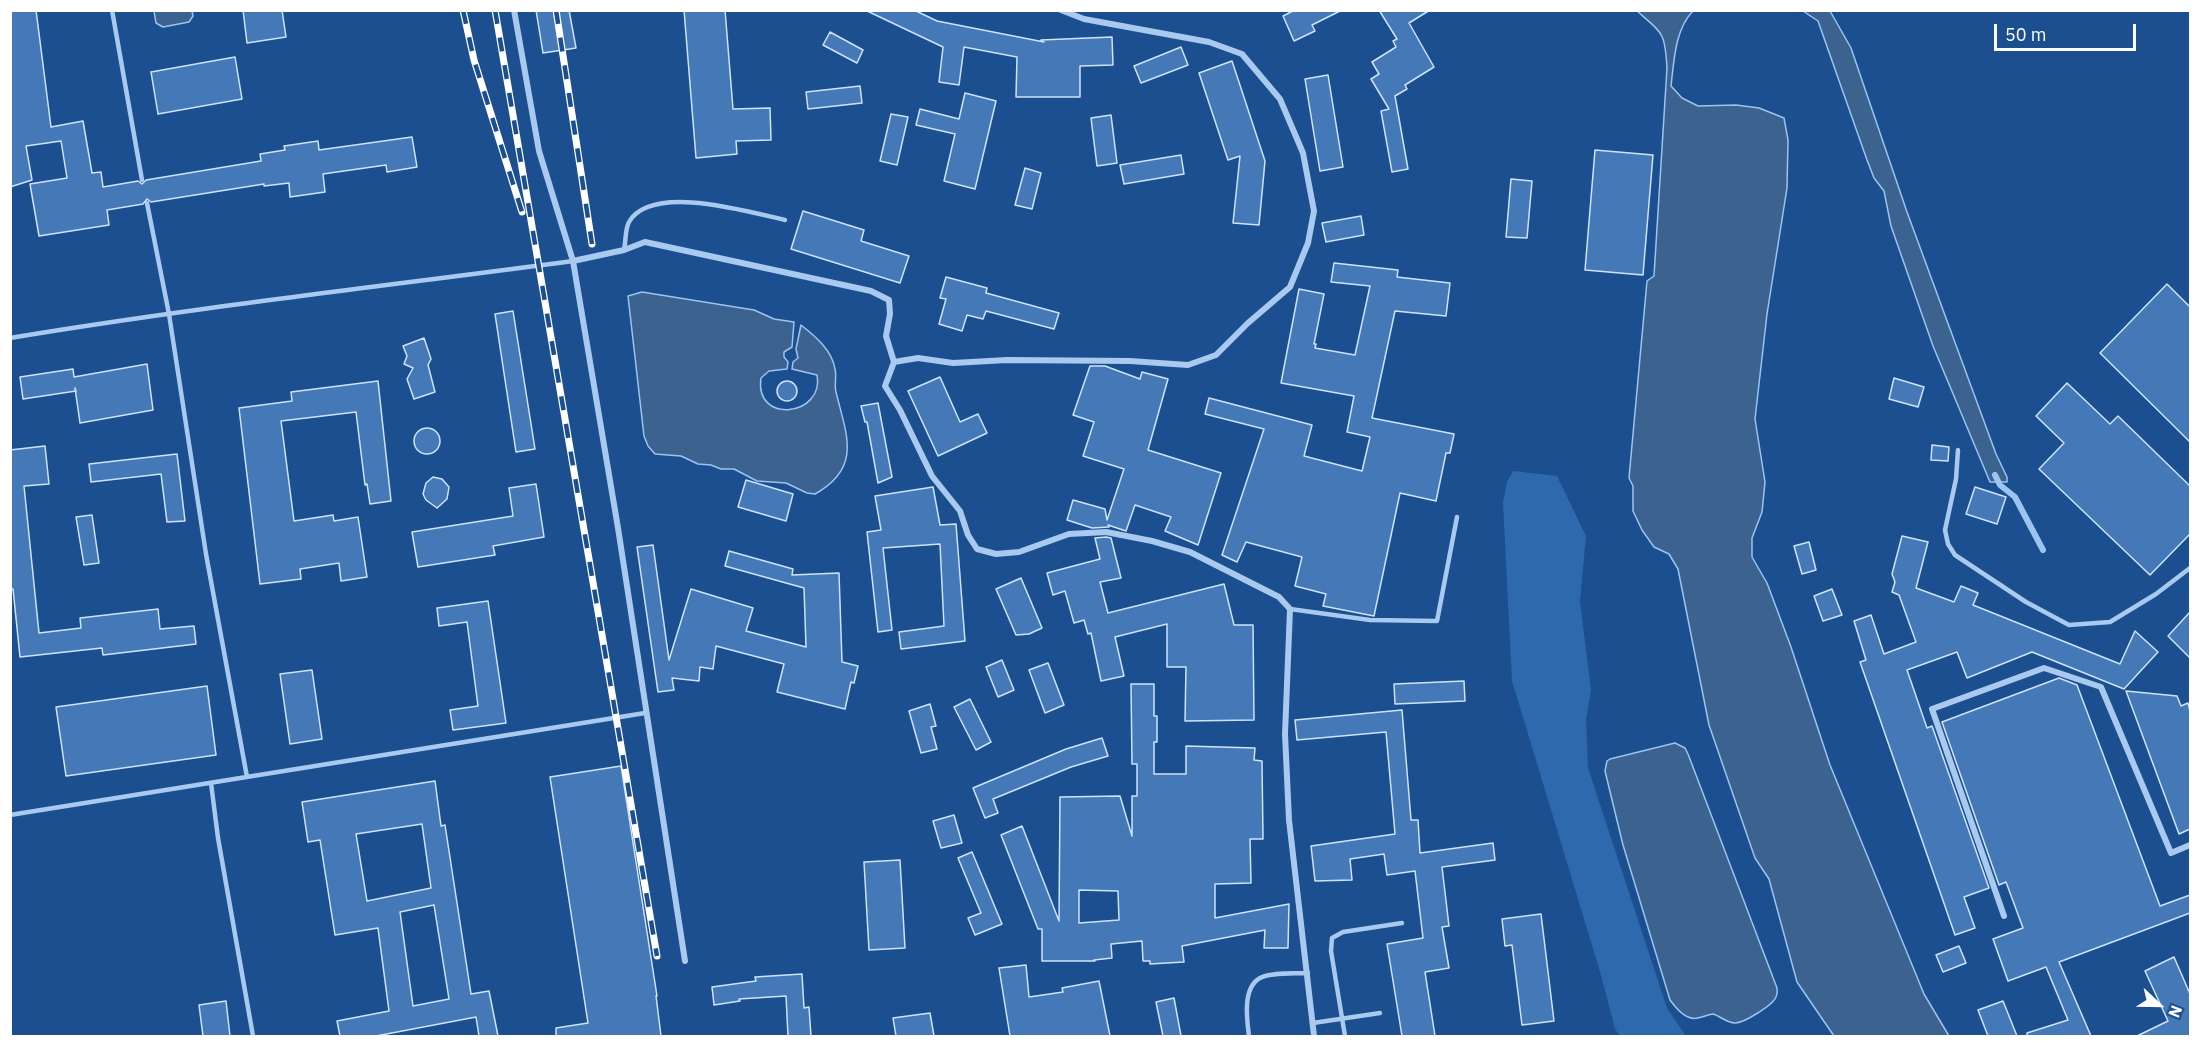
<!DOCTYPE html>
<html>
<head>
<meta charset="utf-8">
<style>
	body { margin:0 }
	#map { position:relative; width:2201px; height:1047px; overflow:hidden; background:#1b4f8f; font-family:"IBM Plex Sans",sans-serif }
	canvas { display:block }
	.frame { position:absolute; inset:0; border:12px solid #fff; pointer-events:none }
	.north { position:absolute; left:2129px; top:975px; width:60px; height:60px; -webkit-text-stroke:4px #1b4f8f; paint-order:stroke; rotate:112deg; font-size:16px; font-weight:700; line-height:24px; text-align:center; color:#fff }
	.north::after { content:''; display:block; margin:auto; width:21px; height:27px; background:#fff; clip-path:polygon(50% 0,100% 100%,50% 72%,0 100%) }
	.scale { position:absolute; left:1994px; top:24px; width:142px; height:27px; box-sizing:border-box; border:3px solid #fff; border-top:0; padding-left:8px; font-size:18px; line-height:21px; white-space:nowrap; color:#fff; -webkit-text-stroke:4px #1b4f8f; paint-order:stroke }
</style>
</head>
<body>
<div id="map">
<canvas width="2201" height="1047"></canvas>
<div class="frame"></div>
<div class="north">N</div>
<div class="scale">50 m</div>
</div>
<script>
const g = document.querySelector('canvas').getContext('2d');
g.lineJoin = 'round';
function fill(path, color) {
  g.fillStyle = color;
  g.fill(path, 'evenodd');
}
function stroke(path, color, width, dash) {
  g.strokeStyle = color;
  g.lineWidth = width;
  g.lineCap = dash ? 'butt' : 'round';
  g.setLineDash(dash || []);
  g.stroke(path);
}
const green = new Path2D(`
	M1513,471L1557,476L1586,536L1580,601L1591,690L1586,720L1588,768L1667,1008L1686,1036H1620L1615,1029L1601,975L1512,681L1503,503L1507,482Z`);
const water = new Path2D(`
	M154,11H192L193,16L189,22L163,27L156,23Z
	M1637,11H1693C1675,29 1674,61 1671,86L1682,98L1698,106L1736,105L1759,108L1784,118L1788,140L1787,188L1767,314L1755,419L1765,482L1762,512L1752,538V557L1767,583L1791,647L1830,765L1924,994L1949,1036H1834L1797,982L1769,879L1755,858L1709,725L1678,569L1669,554L1654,547L1642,530L1633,511V486L1629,478L1647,281L1654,276L1667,68C1665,32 1663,34 1637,11Z
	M1803,11H1830L1851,48L1907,212L1996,454L2007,477V482H1990L1933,346L1891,226L1884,191L1874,178L1867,160L1818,21Z
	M642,292L754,310L774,319L794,322L792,347L784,352V357L788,362L787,369L769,371L761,378C754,425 825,416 817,375L792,369L793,362L798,358L796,349L801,325C815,336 832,350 835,369C837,376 834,384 836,392C846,434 863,467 815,494L807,493L786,483L757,481L734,469H721L711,465L698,464L681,456L655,454L648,446L644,436L628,296Z
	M1675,743L1685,748L1688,754L1777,988C1777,992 1778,993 1776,997C1773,1005 1744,1023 1735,1023C1727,1023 1720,1016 1713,1014C1707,1015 1703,1017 1698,1018C1686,1021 1676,1008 1670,1000L1623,845L1605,771L1607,761L1610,759Z`);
const stream = new Path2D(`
	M1995,475L2000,485L2015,497L2043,550`);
const building = new Path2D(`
	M10,10H36L51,127L83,121L92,173L101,172L103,187L138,181L142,184L146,180L261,161L260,154L285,150L284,146L318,141L319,150L412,137L417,167L387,172L386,165L323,174L325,192L290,197L289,183L264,186V184L151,202L147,199L143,204L107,210L109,225L39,236L30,184L67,178L61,141L26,146L32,180L10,187Z
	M243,10H282L286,37L247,43Z
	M536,10H569L576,48L543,53Z
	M684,10H725L733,109L770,108L771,140L736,141L737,154L696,158Z
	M865,10H914L937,21L1044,42L1041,40L1112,37L1113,65L1080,66V97H1016L1017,57L964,47L959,85L939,82L943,47Z
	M1295,10H1342L1312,25L1315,31L1294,41L1283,16Z
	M1379,10H1430L1409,23L1434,67L1405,85L1407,89L1395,96L1408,169L1392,172L1381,111L1389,109L1371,79L1379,74L1372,62L1396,47L1393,41L1397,39Z
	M830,32L863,50L857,63L823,45Z
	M1181,47L1188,65L1141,83L1134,66Z
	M235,57L242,99L158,114L151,72Z
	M1232,61L1265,161L1259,225L1233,223L1240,156L1228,160L1199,73Z
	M1328,75L1343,167L1320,171L1305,79Z
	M860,86L862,103L808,109L806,92Z
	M965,93L996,101L975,189L944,181L955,134L916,125L920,109L959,119Z
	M891,114L908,117L897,165L880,161Z
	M1111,115L1117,163L1097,166L1091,118Z
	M1595,150L1653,155L1643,275L1585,270Z
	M1181,155L1184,174L1124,184L1120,165Z
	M1025,168L1041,173L1032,209L1015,205Z
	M1511,179L1532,181L1527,238L1506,237Z
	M803,211L864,230L861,241L909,256L900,283L791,249Z
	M1361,216L1364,235L1326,242L1322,223Z
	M1334,263L1398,270L1397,277L1450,283L1446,316L1395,311L1372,418L1454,434L1450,453H1446L1436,501L1400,493L1374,616L1323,606L1326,594L1295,586L1302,557L1246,542L1237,562L1222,555L1264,429L1205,414L1209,398L1312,425L1304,456L1362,471L1370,437L1347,432L1354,396L1281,383L1299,289L1324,294L1314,344H1316L1315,348L1355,355L1370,286L1331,282Z
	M946,277L987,288L986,293L1059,313L1054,329L986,311L983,319L967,315L962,331L939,324L946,299L940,298Z
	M2167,284L2190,307V442L2100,353Z
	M513,311L535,449L516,452L495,314Z
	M424,338L431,359L428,365L435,392L414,399L407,379L413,368L404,364L407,356L403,346Z
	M147,364L153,410L80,423L75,388L76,391L23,399L20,377L73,369L74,377Z
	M1090,366H1105L1140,379L1142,372L1168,379L1148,450L1221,473L1198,545L1165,531L1171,517L1135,505L1126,531L1108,525L1109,527L1092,528L1067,520L1073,500L1105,509L1107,520L1124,469L1083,456L1094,422L1073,415Z
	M940,377L960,422L978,414L987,433L938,456L908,391Z
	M1894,378L1924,387L1918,407L1889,399Z
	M378,381L391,501L370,504L367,484L365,485L356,412L281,421L294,521L333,515L334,521L358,517L367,577L341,581L339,563L300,569L301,579L260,584L239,408L292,401L291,392Z
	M777 391a10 10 0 1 1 20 0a10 10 0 1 1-20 0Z
	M2067,383L2110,424L2118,416L2190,486V534L2150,575L2039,469L2064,443L2036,416Z
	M878,403L892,477L878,483L867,422H865L861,406Z
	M414 441a13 13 0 1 1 26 0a13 13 0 1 1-26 0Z
	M1932,445L1949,447L1948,461L1931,460Z
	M45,446L49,484L24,486L39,633L81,628L80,618L158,609L160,629L194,626L196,644L103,655L102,648L20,657L13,589L10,590V450Z
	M177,454L185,521L167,522L161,474L91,482L89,464Z
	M433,477L442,479L449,487L447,499L437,508L426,500L423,494L426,483Z
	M746,480L793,494L786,521L738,507Z
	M536,484L544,537L493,546L495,555L418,567L412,532L513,516L509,488Z
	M933,487L940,525L956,524L965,641L901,649L899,632L944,626L940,544L883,548L892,630L878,632L867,532L881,530L875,496Z
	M1975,487L2006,497L1997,524L1966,514Z
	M92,515L99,563L84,565L76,517Z
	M1902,536L1928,542L1916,588L1954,602L1961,586L1978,593L1973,605L2120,664L2135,631L2158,652L2124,689L2032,652L1967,678L1957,652L1907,670L1927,728L1932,726L1989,888L1964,897L1975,928L1955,935L1860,662L1866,660L1854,621L1871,615L1884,654L1916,642L1899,595L1892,592L1895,582L1892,574Z
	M1106,537L1111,538L1121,578L1100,582L1108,613L1224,584L1234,625H1253L1254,720L1185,721L1186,667H1167V624L1115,637L1124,676L1101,681L1091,633L1088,634L1084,620L1074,623L1065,591L1053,595L1047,573L1100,559L1095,538Z
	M1809,542L1816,570L1802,574L1794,546Z
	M653,545L669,660L691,589L753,608L746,631L806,647L804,588L725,566L729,551L793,569L792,575L839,573L842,662L858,666L854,683L851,682L845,709L777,692L784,664L716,646L713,669L700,667L699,681L672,678L674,690L658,692L637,547Z
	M1021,578L1042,628L1029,634L1016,635L996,589Z
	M1832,589L1842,615L1823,621L1814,596Z
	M488,601L506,723L453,730L450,710L478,706L467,622L439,626L437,608Z
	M2190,612V658L2168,636Z
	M1002,660L1014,690L998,697L986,667Z
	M1048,663L1064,705L1045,713L1029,670Z
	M312,670L322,739L290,744L280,674Z
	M2059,678L2077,685L2160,906L2190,895V913L2059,962L2091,1036H2027V1033L2068,1020L2046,967L2008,981L1993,939L2023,928L2006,882L1999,885L1942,722Z
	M1464,681L1465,701L1395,704L1394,684Z
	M1131,684H1154V716H1157V742H1154V774H1186V746L1255,748L1254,760L1262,761L1263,839H1250L1251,883L1215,884V918L1289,904L1288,948H1264L1265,930L1182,946L1184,962L1150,964V961H1143L1142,941L1111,944L1112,958L1094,960L1095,961H1042V929H1038L1001,835L1022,826L1059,921L1060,797L1120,796L1132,836V796H1137V764H1132ZM1079,890L1118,891L1119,920L1079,923Z
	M207,686L216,755L66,776L56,707Z
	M2126,691L2177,696L2181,706L2188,703L2190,711V829L2179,834Z
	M970,699L991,742L976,750L954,707Z
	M930,704L936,726L931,727L937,749L921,753L909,711Z
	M1402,710L1411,820H1418L1420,853L1493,843L1495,860L1442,867L1449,926L1442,927L1449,968L1425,972L1435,1036H1402L1387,944L1423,938L1415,871L1387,875L1384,854L1350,859L1352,880L1315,881L1311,846L1395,834L1386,732L1297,740L1295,720Z
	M1102,738L1108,756L1071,767L993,799L998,813L985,818L973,788L1066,749Z
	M621,766L657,996H656L661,1036H556V1028L588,1023L550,777Z
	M435,781L441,826L445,825L471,994L489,991L498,1036H479L476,1017L376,1036H340L337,1021L389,1011L378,928L335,935L320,840L308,842L302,802ZM422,824L431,888L367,901L356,834ZM434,905L449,999L413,1006L400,912Z
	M954,815L962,843L941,848L933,821Z
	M972,852L1002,924L975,935L968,918L981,913L958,858Z
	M900,860L905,948L869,950L864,862Z
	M1541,914L1554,1021L1522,1025L1512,945L1505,946L1502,919Z
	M1959,946L1966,963L1943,972L1936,955Z
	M2174,957L2190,994V1036H2137L2168,1021L2145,971Z
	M1026,965L1029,997L1063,992L1062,988L1099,981L1110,1036H1010L999,968Z
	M802,974L804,1008L809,1007L811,1036H788L786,996L739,999L740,1001L714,1005L712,987L756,981L755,977Z
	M1174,998L1181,1036H1163L1156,1002Z
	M226,1001L230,1036H203L199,1005Z
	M2003,1001L2017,1036H1988L1978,1010Z
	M930,1013L934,1036H896L893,1018Z`);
const lane = new Path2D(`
	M112,10L142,180
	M147,203L169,314L206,554L247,777
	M624,250C626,241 625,229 629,222C652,183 749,212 785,220
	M10,338C197,307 386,286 573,261
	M1958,450L1956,479L1945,530L1948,544L1955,555L2026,602L2069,625L2110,622L2156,594L2190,568
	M1290,609L1370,620L1437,621L1457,517
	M211,783L218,838L253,1036
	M10,815L645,713
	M1313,1023L1380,1013
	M1249,1036C1247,1020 1242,988 1260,978C1273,972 1293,974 1308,973
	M1345,1036L1331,951L1332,938L1343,932L1402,923`);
const street = new Path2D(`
	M514,10L539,151L573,261L618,528L685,961
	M573,261L624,250L645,242L871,291L889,300L890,314L886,336L894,362L918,358L953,363L1007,360L1130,361L1188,365L1216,355L1248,323L1290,287L1308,243L1314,211L1303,153L1280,99L1242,54L1209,42L1084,19L1061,10
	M894,362L885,386L900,410L932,476L960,511L968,535L977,549L996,554L1019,552L1069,534L1106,532L1152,541L1190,552L1279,597L1290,609L1285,734L1289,820L1314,1036
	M2004,916L1932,709L2044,668L2101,687L2171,853L2190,845`);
const rail = new Path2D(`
	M463,10L474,60L522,212
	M495,10L657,956
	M556,10L592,244`);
fill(green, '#2e69ad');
fill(water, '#3c6290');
stroke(water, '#9cc4f0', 1.5);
stroke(stream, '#9cc4f0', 6);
fill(building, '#4478b7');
stroke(building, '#cfe3fa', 1.5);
stroke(lane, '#a9c9ee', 4.5);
stroke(street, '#a9c9ee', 6);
stroke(rail, '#fff', 7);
stroke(rail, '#1b4f8f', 4.5, [14]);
</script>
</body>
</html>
